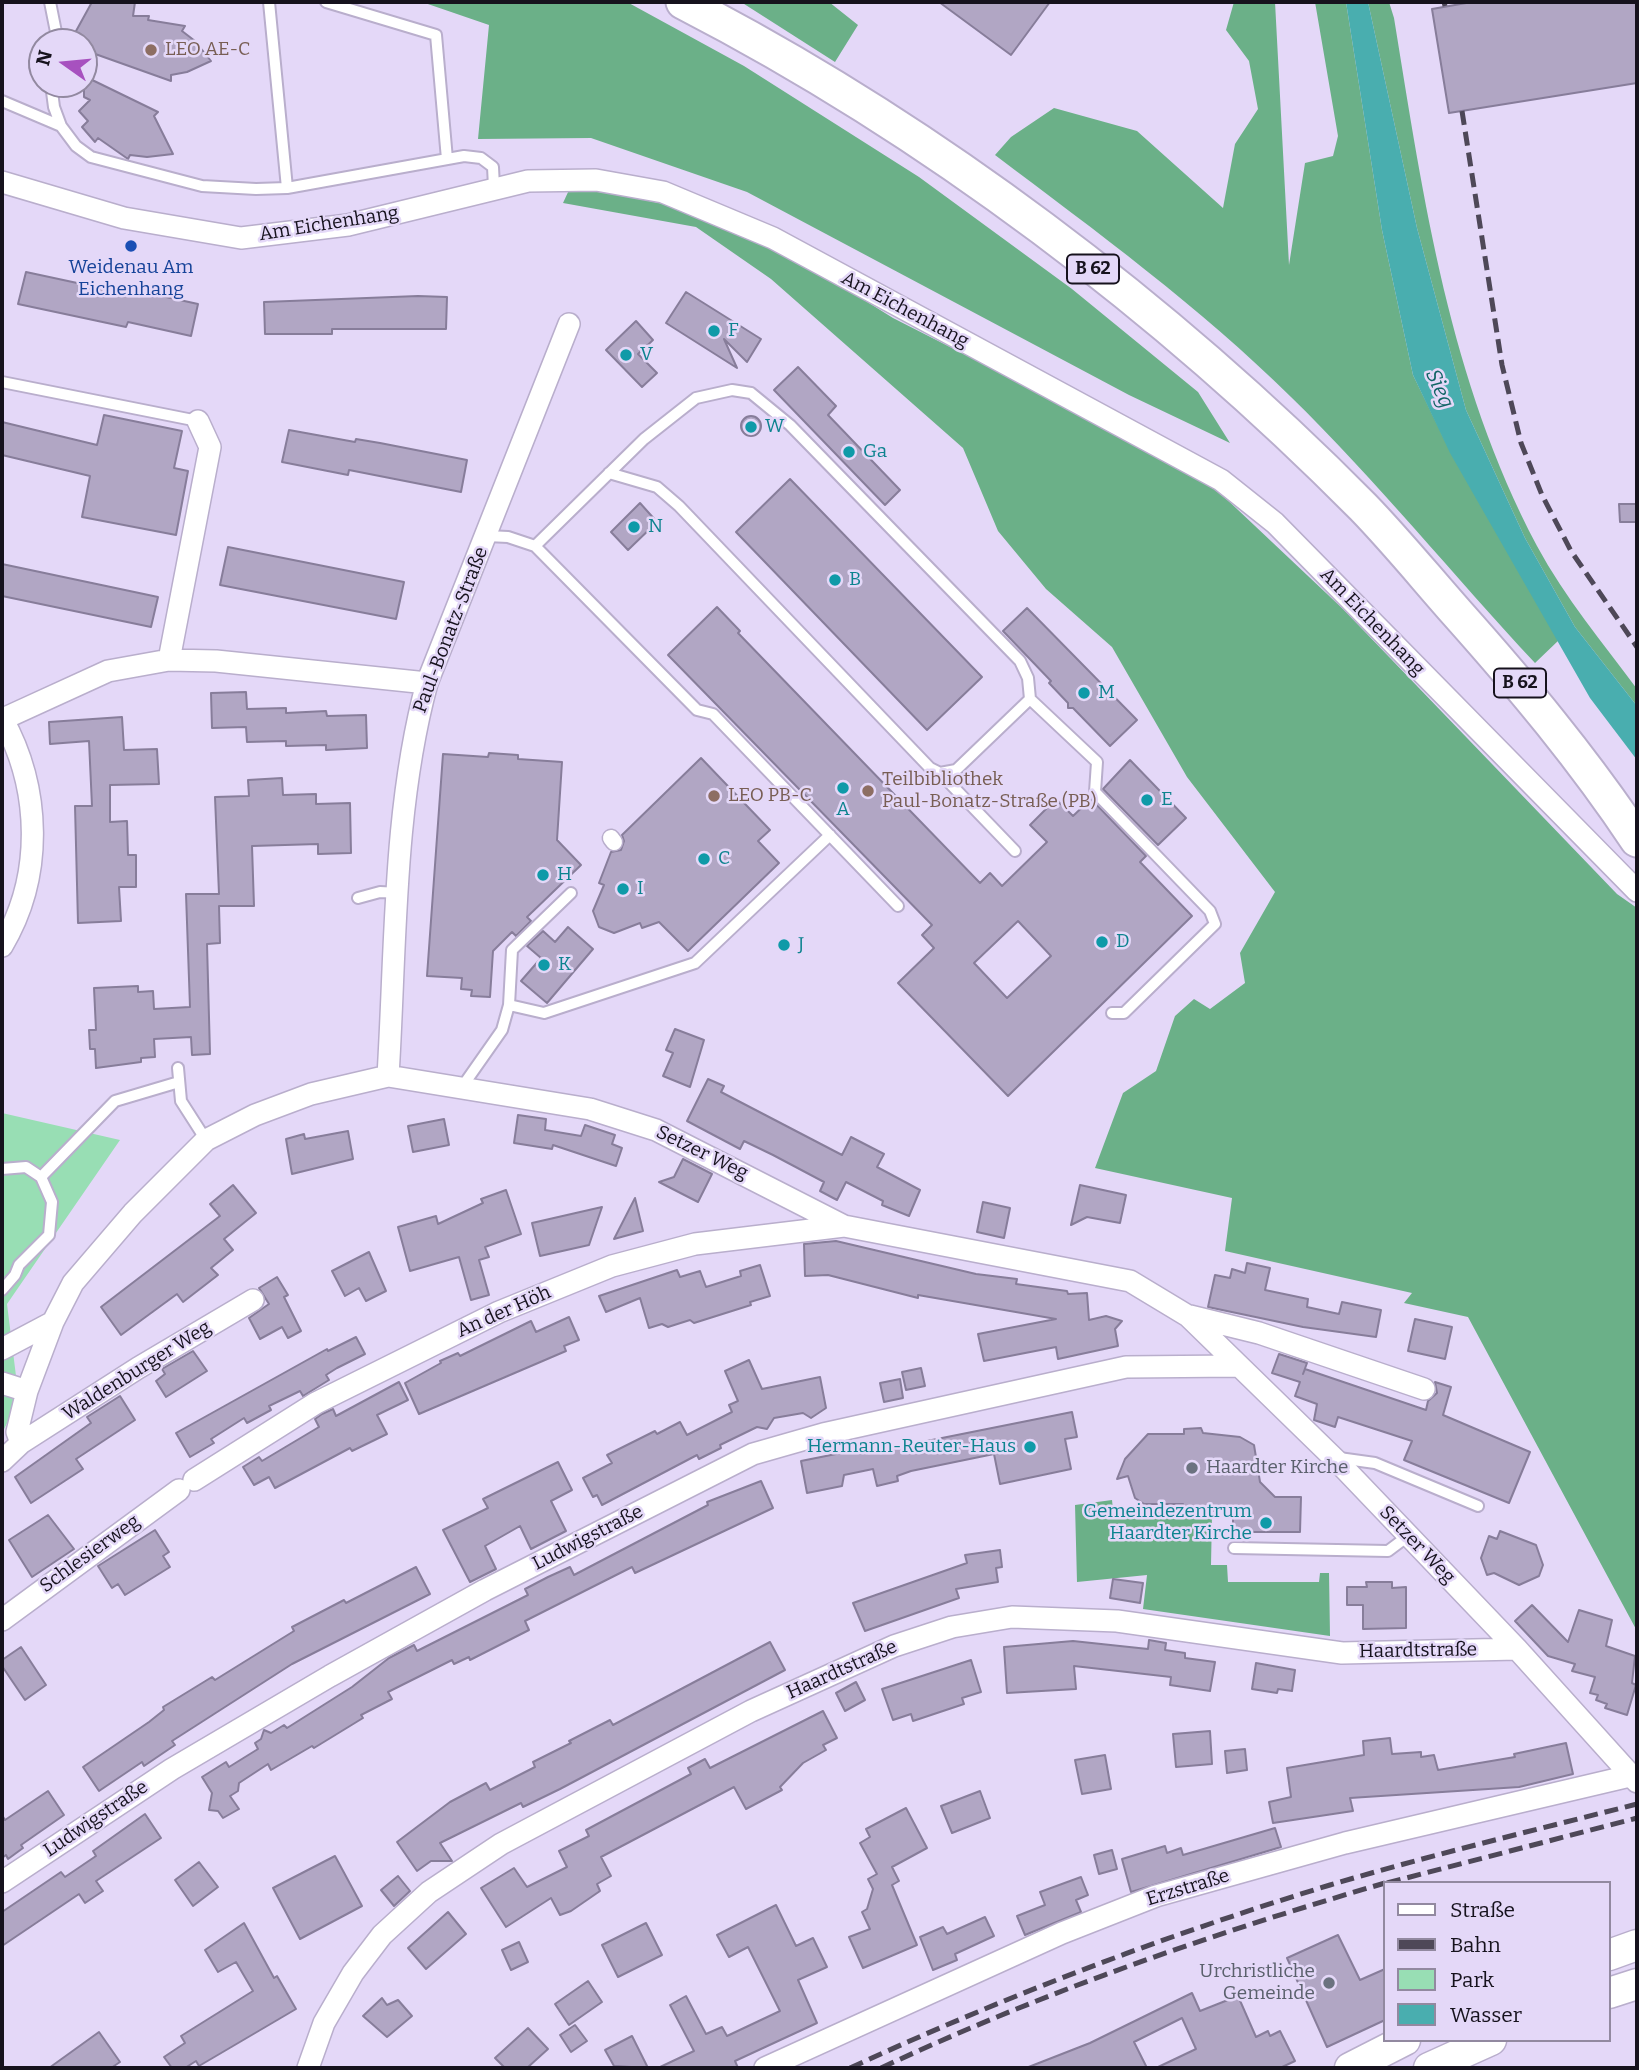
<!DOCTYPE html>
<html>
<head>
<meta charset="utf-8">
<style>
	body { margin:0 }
	#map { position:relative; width:1639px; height:2070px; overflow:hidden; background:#e4d8f8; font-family:Bitter,serif }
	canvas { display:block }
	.frame { position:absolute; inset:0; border:4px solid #16121d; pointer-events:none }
	.legend { position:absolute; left:1383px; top:1881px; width:228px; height:161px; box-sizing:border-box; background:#e4d8f8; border:2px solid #9289a0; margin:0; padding:9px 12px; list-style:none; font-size:21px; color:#16121d }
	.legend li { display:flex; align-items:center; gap:14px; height:35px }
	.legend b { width:35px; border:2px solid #9289a0 }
	.north { position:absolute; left:28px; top:28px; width:70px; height:70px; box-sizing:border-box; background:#e4d8f8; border:2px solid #9289a0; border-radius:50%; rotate:285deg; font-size:19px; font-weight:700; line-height:28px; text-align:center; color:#16121d }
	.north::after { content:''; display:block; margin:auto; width:24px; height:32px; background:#a751bf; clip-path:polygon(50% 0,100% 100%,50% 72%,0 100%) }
</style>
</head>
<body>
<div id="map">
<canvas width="1639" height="2070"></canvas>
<div class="frame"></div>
<ul class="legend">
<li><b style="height:9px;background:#fff"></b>Straße</li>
<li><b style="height:9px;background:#4e4858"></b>Bahn</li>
<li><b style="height:19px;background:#98deb4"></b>Park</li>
<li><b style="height:19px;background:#49aeaf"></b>Wasser</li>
</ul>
<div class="north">N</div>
</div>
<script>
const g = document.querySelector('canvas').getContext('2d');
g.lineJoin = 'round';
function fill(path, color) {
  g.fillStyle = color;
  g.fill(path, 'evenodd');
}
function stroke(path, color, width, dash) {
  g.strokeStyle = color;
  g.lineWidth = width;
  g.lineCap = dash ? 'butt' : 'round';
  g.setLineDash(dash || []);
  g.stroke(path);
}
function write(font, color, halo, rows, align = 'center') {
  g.font = font + ' Bitter,serif';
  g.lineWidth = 5;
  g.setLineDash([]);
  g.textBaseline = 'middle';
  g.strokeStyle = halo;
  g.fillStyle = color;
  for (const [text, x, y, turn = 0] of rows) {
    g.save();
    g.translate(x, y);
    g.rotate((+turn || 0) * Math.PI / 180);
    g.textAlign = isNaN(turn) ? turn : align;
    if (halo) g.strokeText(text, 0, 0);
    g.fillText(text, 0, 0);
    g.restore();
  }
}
const green = new Path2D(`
	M2,1113L120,1140L7,1304L19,1400L2,1433Z`);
const forest = new Path2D(`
	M422,2H627L744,66L919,177L1072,289L1198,392L1230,443L1129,395L747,192L591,138L478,139L489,25Z
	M741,2H829L858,25L835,62Z
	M1234,2H1275L1289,265L1305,163L1333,156L1338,136L1315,2H1346L1382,230L1413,375L1451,453L1559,640L1535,663C1453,575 1377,481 1291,397C1200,307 1097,232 995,155L1011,137L1054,108L1137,131L1223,208L1235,144L1258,109L1249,61L1226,30Z
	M1368,2H1389L1394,18C1424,202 1449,379 1537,546C1565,598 1603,643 1637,689V706L1575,627L1525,538L1466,410L1417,228Z
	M569,190L612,193L682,208L789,253L893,318L1078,412L1219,492L1343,609L1617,894L1637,908V1631L1468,1317L1404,1303L1412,1293L1225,1251L1232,1198L1095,1168L1123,1093L1156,1071L1175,1016L1194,999L1210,1009L1245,983L1240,953L1275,892L1187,777L1112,647L1046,589L998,531L963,448L771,279L696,227L563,203Z
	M1112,1500L1113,1510L1212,1515L1211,1565H1227L1228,1582H1319L1320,1573H1329L1330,1636L1143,1609L1147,1575L1077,1582L1075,1505Z`);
const water = new Path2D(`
	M1346,2H1368L1417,228L1466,410L1525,538L1575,627L1637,706V760L1590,698L1450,453L1413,375L1382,230Z`);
const building = new Path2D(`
	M92,2H135L133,16H149L148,20L185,26L182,31L195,41L211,61L187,72L171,75V81L84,50V42H70Z
	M939,2H1050L1011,55Z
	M1472,2H1637V83L1449,113L1432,9Z
	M84,76L158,112L154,116L173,154L147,157L130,155L128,159L98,138L95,142L82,127L88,121L79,111L90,100L84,97Z
	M26,272L133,295L134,290L198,304L191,336L128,322L126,327L18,304Z
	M686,292L761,339L747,362L724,339L737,368L666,323Z
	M418,296L447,297L446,329H332V334H265L264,302Z
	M636,321L653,340L638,354L657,373L642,387L606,350Z
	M798,367L836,406L828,415L900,490L885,505L774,390Z
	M104,415L182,431L174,468L188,471L176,535L82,517L90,476L2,455V422L97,445Z
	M741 426a10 10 0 1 1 20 0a10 10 0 1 1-20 0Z
	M289,430L355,442L356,439L380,443L467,460L461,492L349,470L348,475L282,462Z
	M790,479L982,677L927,730L736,532Z
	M640,503L657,522L628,550L611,532Z
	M1619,504H1637V522H1620Z
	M228,547L404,582L396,619L220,585Z
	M2,564L158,597L151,627L2,596Z
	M717,607L740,631L738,633L980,883L990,873L1002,886L1047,842L1030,825L1056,799L1073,816L1091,799L1146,856L1140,862L1192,916L1008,1096L898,983L934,948L922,935L932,925L668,655ZM1018,921L1051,956L1007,998L974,963Z
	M1027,608L1137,720L1110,746L1073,708H1068V703L1049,683L1051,681L1003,631Z
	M246,692L247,709L286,708V713L326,711L327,716L366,715L367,748L326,750V745L286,746V741L247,742L246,727L212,728L211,693Z
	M122,717L124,750L157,749L159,784L110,785V822L127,821L128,855H136V887H119L121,921L78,923L75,806H92L89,741L50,744L49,722Z
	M489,753L518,755V759L562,762L557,840L581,865L527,917L531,921L516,936L512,932L493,951L490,997L471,996L472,990L461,989L462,978L427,976L443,754L488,757Z
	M701,758L770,830L758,841L779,863L688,951L659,922L642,928L640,923L614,933L599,927L593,911L604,885L599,883L611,852L621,850L624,841L622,835Z
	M1130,760L1186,818L1158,845L1103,789Z
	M282,778L283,795L316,794V804L350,803L351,853L318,854V844L252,846L254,906H219L220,943L207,944L210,1054L192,1055L191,1037L154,1039L155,1057L141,1058V1062L96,1068L95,1049H90L89,1030H96L94,988L138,986V992L153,991L154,1009L190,1007L186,894H219L215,797L249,796L248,780Z
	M568,927L593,949L547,1003L521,981L541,958L527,946L543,931L555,942Z
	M675,1029L704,1040L690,1087L663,1076L673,1053L666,1050Z
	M708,1079L724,1086L721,1092L842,1155L851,1137L884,1154L877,1167L920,1190L909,1216L882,1205L883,1201L846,1182L837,1200L820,1191L824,1182L773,1155L744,1141L740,1149L687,1121Z
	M518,1115L546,1119L545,1130L581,1136L585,1125L615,1135L612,1144L622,1148L616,1166L553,1145L552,1149L514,1143Z
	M444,1119L449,1145L413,1152L408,1126Z
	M348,1131L353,1159L292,1174L286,1139L304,1134L305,1139Z
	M683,1159L712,1174L698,1202L659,1182L674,1177Z
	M233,1185L256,1213L224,1239L233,1250L211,1268L218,1275L183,1302L177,1294L121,1335L101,1307L220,1216L210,1204Z
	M1080,1185L1126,1195L1120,1223L1087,1217L1071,1225Z
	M506,1190L521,1234L485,1247L489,1257L479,1260L489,1295L471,1300L459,1257L410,1271L398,1227L436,1216L438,1224L483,1203L481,1199Z
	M635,1198L643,1231L614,1239Z
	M983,1202L1010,1208L1004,1238L977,1232Z
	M602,1207L589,1245L540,1256L532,1223Z
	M836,1241L976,1274L1017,1279L1016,1284L1067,1291L1068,1294L1087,1293L1089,1320L1106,1316L1122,1321L1115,1329L1118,1346L1058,1359L1056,1347L984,1361L978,1334L1056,1319L918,1295V1298L828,1275L805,1276L804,1244Z
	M369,1252L386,1291L366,1301L359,1288L345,1296L332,1271Z
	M1247,1263L1270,1268L1265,1290L1308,1299L1307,1307L1339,1314L1342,1302L1381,1310L1376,1337L1303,1327L1208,1307L1215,1275L1230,1278L1232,1269L1245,1273Z
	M760,1265L770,1296L750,1302L751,1305L694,1323L690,1320L668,1327L662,1324L649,1328L640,1298L606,1312L599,1296L677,1270L680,1277L700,1271L706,1287L741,1276L740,1271Z
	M277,1277L288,1295L284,1297L301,1331L288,1338L282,1327L260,1339L249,1318L269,1304L259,1288Z
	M569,1317L579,1340L564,1346L566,1351L419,1414L405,1383L441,1363L440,1361L458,1353L460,1356L531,1321L536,1332Z
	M1415,1319L1452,1327L1445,1359L1408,1351Z
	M356,1337L365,1354L337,1368L326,1375L329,1380L303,1396L300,1391L269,1406L271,1410L247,1423L244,1418L211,1439L214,1443L190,1457L176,1433L327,1349L328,1351Z
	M193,1351L207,1371L166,1397L156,1381L165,1374L162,1369Z
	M1279,1354L1307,1363L1303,1374L1305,1369L1426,1410L1428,1401L1437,1393L1435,1382L1451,1387L1443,1415L1530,1452L1509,1503L1404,1460L1412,1441L1338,1417L1335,1427L1314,1420L1317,1404L1295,1396L1300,1382L1272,1373Z
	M749,1360L762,1389L820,1377L826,1408L811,1418L803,1413L774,1418L767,1429L757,1427L720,1445L721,1448L699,1459L697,1455L602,1505L597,1495L593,1497L583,1478L612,1463L607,1455L655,1431L657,1434L680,1422L687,1435L732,1412L729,1405L738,1401L725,1371Z
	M921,1368L925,1386L906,1390L902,1372Z
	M900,1379L903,1398L884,1402L880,1383Z
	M399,1382L408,1400L377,1415L387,1434L352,1451L350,1448L275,1488L269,1477L254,1485L243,1467L259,1457L262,1461L319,1427L315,1419L322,1414L333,1409L336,1416Z
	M120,1396L135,1420L76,1459L83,1469L31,1503L15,1477L91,1423L87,1417Z
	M1072,1412L1077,1437L1065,1439L1071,1469L1000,1484L994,1454L911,1471L897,1476L898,1481L877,1486L873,1469L844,1475L842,1486L807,1493L801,1461L871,1447L872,1452Z
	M1201,1428L1203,1433L1240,1437L1254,1445L1260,1482L1275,1497H1301L1300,1532H1233V1511H1183V1504H1144L1135,1498L1128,1476L1117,1479L1125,1459L1148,1434H1184V1429Z
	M558,1462L572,1490L551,1501L566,1531L531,1549L520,1526L485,1546L496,1569L470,1582L443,1530L488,1508L483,1499Z
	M761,1481L773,1508L635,1573L632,1567L525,1621L529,1630L470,1660L469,1657L454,1664L452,1660L388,1692L392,1699L361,1715L363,1718L314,1748L312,1746L271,1770L268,1764L239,1783L238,1791L230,1796L239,1809L223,1818L218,1811L209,1810L212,1793L202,1777L226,1762L229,1767L258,1749L255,1743L261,1739L264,1730L271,1733L284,1725L287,1728L352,1687L389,1658L414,1645L417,1651L528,1595L525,1589L548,1577L570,1567L574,1575L708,1505L707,1502Z
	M48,1515L74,1549L32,1577L9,1540Z
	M155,1530L169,1552L163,1556L170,1567L125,1595L118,1584L112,1588L98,1566Z
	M1500,1531L1536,1545L1543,1565L1539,1576L1519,1585L1494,1573L1487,1575L1481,1558L1489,1536L1497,1539Z
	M1000,1550L1002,1567L996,1568L998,1582L956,1589L959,1598L865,1631L853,1603L967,1563L965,1555Z
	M416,1567L430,1594L292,1664L172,1741L175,1745L144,1766L142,1762L99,1791L83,1767L149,1722L164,1710L163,1707L212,1677L215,1680L294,1631L292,1627L344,1600L346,1603Z
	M1113,1579L1143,1583L1140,1603L1110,1598Z
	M1366,1582H1392V1588L1406,1587V1628L1363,1629V1605H1347V1587H1367Z
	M1532,1605L1568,1642L1579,1610L1612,1620L1606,1646L1635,1656L1632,1683L1636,1685L1627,1715L1605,1708L1607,1704L1596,1700L1598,1695L1590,1693L1595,1677L1572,1671L1575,1664L1548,1656L1515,1621Z
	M1149,1640L1166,1643L1165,1650L1185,1653V1658L1215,1662L1210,1691L1170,1685L1171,1677L1074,1666L1076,1689L1007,1693L1004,1647L1073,1641L1148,1649Z
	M770,1642L785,1670L560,1789L523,1807L521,1803L440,1843L452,1861H431L417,1871L397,1842L450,1802L486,1783L490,1790L535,1767L533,1762L571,1743L569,1741L610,1720L613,1725Z
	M21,1647L46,1685L25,1700L2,1666V1660Z
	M971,1660L981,1692L962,1698L964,1704L913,1721L911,1714L893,1720L882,1689Z
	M1256,1663L1295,1670L1292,1691L1278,1689L1277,1693L1252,1689Z
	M856,1682L865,1700L845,1711L836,1693Z
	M823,1711L837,1738L823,1745L826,1750L803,1763L780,1787L782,1790L746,1809L734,1787L601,1857L611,1876L597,1884L600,1891L571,1911L560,1915L551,1898L506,1927L481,1888L514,1868L527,1887L567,1867L559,1851L589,1836L586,1830L691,1774L688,1768L705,1759L710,1768Z
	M1210,1731L1212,1764L1176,1767L1173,1734Z
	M1390,1738L1392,1754L1421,1752V1757L1434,1755L1438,1770L1515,1757L1514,1754L1566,1743L1573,1774L1519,1787L1350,1798L1353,1811L1273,1823L1269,1802L1291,1797L1287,1768L1364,1755L1363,1741Z
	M1245,1749L1247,1770L1227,1773L1225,1751Z
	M1105,1755L1111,1789L1082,1794L1075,1760Z
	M48,1791L64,1815L21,1845L23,1848L8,1859L6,1855L2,1858V1815L5,1820Z
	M980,1791L990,1818L952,1833L941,1806Z
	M906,1808L927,1848L892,1867L899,1881L892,1885L917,1945L863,1968L849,1937L870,1929L862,1912L867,1909L873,1889L868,1879L877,1874L860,1843L870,1837L866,1829Z
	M145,1814L161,1838L96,1881L103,1891L85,1903L79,1894L2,1946V1912L61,1872L65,1877L96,1856L93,1851Z
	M1275,1828L1281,1847L1131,1892L1122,1859L1165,1846L1167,1853L1181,1848L1183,1855Z
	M1112,1850L1117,1869L1099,1874L1094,1855Z
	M335,1856L362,1906L300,1939L273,1888Z
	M199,1862L218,1887L193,1906L175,1880Z
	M398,1876L410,1891L394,1906L381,1890Z
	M1081,1877L1088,1895L1076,1900L1081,1912L1025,1935L1017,1916L1045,1905L1040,1892Z
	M776,1905L796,1946L813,1938L827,1967L798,1980L817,2023L735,2061L738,2068H658L694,2051L670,2005L686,1996L706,2034L722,2027L727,2036L780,2011L748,1947L729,1957L717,1935Z
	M448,1912L466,1934L426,1969L408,1948Z
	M985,1917L994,1936L955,1954L957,1960L933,1970L920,1937L943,1927L947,1934Z
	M244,1923L274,1978L277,1976L296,2009L199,2066L196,2061L185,2068H172L164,2057L185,2043L181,2036L253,1991L236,1962L218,1972L205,1950Z
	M646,1923L662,1955L618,1977L602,1945Z
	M1338,1935L1360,1980L1385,1969V2020L1327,2047L1287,1958Z
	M519,1942L528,1962L511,1970L502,1950Z
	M588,1981L602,2002L569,2025L555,2004Z
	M1192,1993L1200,2011L1238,1996L1256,2037L1268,2031L1270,2036L1280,2031L1295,2061L1280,2068H1156L1196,2049L1182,2018L1134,2042L1147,2068H1026L1090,2043Z
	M382,1998L387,2005L398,2000L412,2016L387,2037L363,2016Z
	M575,2025L587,2041L571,2052L560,2035Z
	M528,2028L548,2049L527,2068H505L495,2058Z
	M99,2032L120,2062L111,2068H49Z
	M632,2036L648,2068L614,2066L605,2050Z`);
const service = new Path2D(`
	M50,2L58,42
	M269,2L287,188
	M326,2L436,35L447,159
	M51,84L54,107L61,126
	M2,101L61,126L76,146L91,157L202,186L256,189L287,188L464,156L481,158L493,167L494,187
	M2,382L198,421
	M487,536L508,537L535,546L697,710L713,714L898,906
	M535,546L644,439L696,398L732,390L751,393L790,425L1020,661L1028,678L1030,699L956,770L940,773L930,768L679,506L657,487L609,473
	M1030,699L1097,762L1095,792L1210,911L1215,924L1124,1013H1112
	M940,773L1015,851
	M358,898L380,892L399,893
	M509,1005L512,950L571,893
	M178,1068L181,1101L206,1140
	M462,1087L502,1030L509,1005L544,1013L695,963L830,835
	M2,1169L26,1167L41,1177L52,1202L49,1235L19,1265L15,1275L2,1290
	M41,1177L115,1101L179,1082
	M1339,1458L1375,1463L1478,1506
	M1234,1548L1388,1551L1408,1536`);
const pedestrian = new Path2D(`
	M611,838L614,842`);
const minor = new Path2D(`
	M2,182L124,218L241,238L348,225L528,181L596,180L663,192L773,238L1221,480L1275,523L1637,891
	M169,660L210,447L198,421
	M2,718C41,788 44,876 2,946
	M3,719L108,671L169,660L216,661L427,683
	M388,1076C396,946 393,809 427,683L569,324
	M1190,1316L1259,1333L1424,1389
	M2,1349L53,1322
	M2,1383L27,1391
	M21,1443L138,1368L253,1300
	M2,1461L21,1443L17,1432L27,1391L53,1322L73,1283L133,1213L206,1140L255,1115L311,1094L388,1076L590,1109L656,1130L844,1226L1130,1281L1188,1316L1341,1465L1517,1649L1637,1782
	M194,1480L316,1403L499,1312L612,1266L695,1244L844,1226
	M2,1620L179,1490
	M2,1882L172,1769L330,1676L485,1590L753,1454L823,1434L1126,1367L1238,1366
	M308,2068L324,2023L353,1973L382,1935L429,1892L501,1844L751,1711L894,1646L952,1627L1012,1617L1117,1621L1342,1653L1517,1649
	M765,2068L1062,1933L1156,1896L1345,1843L1634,1775`);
const secondary = new Path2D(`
	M1609,1955L1637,1945
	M1609,1993L1637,1984
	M1350,2068L1405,2040
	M1429,2068L1491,2040`);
const primary = new Path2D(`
	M683,2C931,130 1167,309 1363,507C1396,541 1426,578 1457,613C1522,686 1583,759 1637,840`);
const rail = new Path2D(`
	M1444,2L1445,6
	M1462,111L1502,365L1521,443L1542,495L1571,551L1637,647
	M1387,1883L1637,1818
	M850,2068C1006,1996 1166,1935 1330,1885C1431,1855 1535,1830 1637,1804
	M881,2068C1043,1992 1214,1933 1385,1883`);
const markers = [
	[151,50,7,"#8d6e63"],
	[131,246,7,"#1a4fb4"],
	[714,331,7,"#0f9aa8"],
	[626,355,7,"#0f9aa8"],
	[751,427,7,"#0f9aa8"],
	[849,452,7,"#0f9aa8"],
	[634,527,7,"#0f9aa8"],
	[835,580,7,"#0f9aa8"],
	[1084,693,7,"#0f9aa8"],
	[843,788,7,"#0f9aa8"],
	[868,791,7,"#8d6e63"],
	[714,796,7,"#8d6e63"],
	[1147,800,7,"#0f9aa8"],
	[704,859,7,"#0f9aa8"],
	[543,875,7,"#0f9aa8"],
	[623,889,7,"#0f9aa8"],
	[1102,942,7,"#0f9aa8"],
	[784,945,7,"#0f9aa8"],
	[544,965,7,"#0f9aa8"],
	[1030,1447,7,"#0f9aa8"],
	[1192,1468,7,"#6b7280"],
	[1266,1523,7,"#0f9aa8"],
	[1329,1983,7,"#6b7280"]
];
const shields = [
	[1093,269,52],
	[1520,683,52]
];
const shieldNames = [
	["B 62",1093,269],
	["B 62",1520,683]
];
const educationNames = [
	["LEO AE-C",165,50],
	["Teilbibliothek",882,780],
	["Paul-Bonatz-Straße (PB)",882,802],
	["LEO PB-C",728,796]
];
const streetNames = [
	["Am Eichenhang",329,224,-9],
	["Am Eichenhang",905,310,28],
	["Am Eichenhang",1372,622,46],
	["Paul-Bonatz-Straße",451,630,-69],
	["Setzer Weg",702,1153,26],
	["An der Höh",504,1312,-24],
	["Waldenburger Weg",137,1371,-32],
	["Ludwigstraße",588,1538,-27],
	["Setzer Weg",1417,1545,46],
	["Schlesierweg",90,1554,-36],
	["Haardtstraße",1418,1651,-1],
	["Haardtstraße",842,1670,-24],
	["Ludwigstraße",96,1819,-34],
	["Erzstraße",1188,1888,-17]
];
const transitNames = [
	["Weidenau Am",131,268],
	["Eichenhang",131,290]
];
const cultureNames = [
	["F",728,331],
	["V",640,355],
	["W",765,427],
	["Ga",863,452],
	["N",648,527],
	["B",849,580],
	["M",1098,693],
	["E",1161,800],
	["A",843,810,"center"],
	["C",718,859],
	["H",557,875],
	["I",637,889],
	["D",1116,942],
	["J",798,945],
	["K",558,965],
	["Hermann-Reuter-Haus",1016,1447,"right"],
	["Gemeindezentrum",1252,1512,"right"],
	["Haardter Kirche",1252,1534,"right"]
];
const worshipNames = [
	["Haardter Kirche",1206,1468],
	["Urchristliche",1315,1972,"right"],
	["Gemeinde",1315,1994,"right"]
];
const waterNames = [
	["Sieg",1439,389,66]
];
fill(green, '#98deb4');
fill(forest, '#6bb088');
fill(water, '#49aeaf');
fill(building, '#b1a6c4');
stroke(building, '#877d9a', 2);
stroke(service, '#b9aecc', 14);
stroke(pedestrian, '#b9aecc', 19);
stroke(minor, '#b9aecc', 24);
stroke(secondary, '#b9aecc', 33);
stroke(primary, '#b9aecc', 37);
stroke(service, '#fff', 10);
stroke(pedestrian, '#fff', 16);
stroke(minor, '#fff', 21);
stroke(secondary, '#fff', 30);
stroke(primary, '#fff', 33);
stroke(rail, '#4e4858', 5, [14, 7]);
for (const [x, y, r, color] of markers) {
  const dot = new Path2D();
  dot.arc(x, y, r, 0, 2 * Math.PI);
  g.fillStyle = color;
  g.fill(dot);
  stroke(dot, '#e4d8f8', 2.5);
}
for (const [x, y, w] of shields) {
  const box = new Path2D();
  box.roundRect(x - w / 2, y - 14.5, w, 29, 5);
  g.fillStyle = '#e4d8f8';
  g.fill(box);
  stroke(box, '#16121d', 2);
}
write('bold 18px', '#16121d', null, shieldNames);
write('19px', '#785e54', '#e4d8f8', educationNames, 'left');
write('19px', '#16121d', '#e4d8f8', streetNames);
write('19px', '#164399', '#e4d8f8', transitNames);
write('19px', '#0d838f', '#e4d8f8', cultureNames, 'left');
write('19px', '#5b616d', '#e4d8f8', worshipNames, 'left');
write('italic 21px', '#106465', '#e4d8f8', waterNames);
</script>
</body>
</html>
